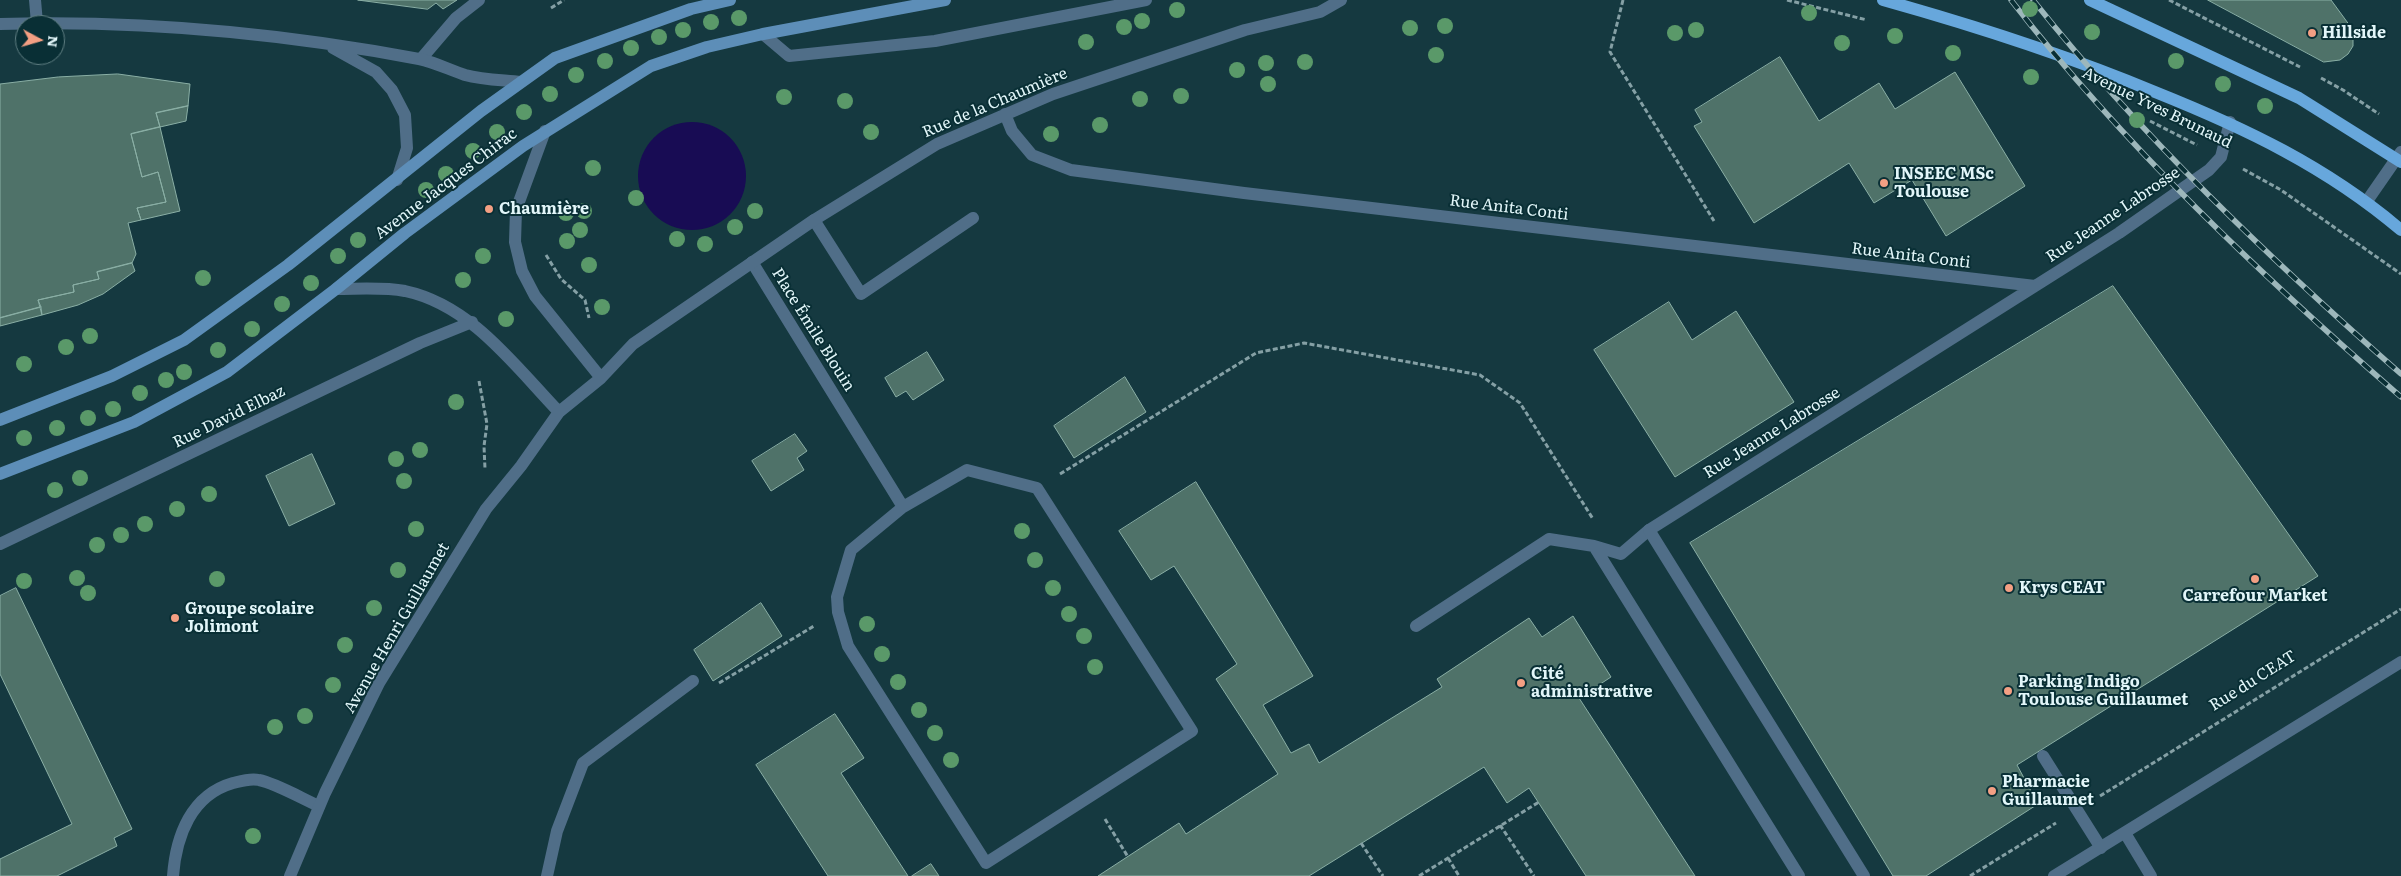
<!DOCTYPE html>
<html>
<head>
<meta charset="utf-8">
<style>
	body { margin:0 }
	#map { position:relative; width:2401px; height:876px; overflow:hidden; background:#153940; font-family:Literata,serif }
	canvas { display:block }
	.north { position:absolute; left:15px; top:15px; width:50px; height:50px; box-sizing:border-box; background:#092f35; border:1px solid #607f83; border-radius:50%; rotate:96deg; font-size:14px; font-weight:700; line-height:20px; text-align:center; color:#e2f6f9 }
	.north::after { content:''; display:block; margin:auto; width:18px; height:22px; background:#f39f83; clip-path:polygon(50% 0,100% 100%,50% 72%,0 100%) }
</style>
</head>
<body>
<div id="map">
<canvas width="2401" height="876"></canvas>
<div class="north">N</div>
</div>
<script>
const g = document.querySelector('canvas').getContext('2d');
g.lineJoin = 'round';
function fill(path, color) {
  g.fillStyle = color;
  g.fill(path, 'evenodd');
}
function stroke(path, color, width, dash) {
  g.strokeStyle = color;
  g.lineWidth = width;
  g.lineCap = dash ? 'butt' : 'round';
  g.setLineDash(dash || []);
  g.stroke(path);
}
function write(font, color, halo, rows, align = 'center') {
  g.font = font + ' Literata,serif';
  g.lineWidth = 4;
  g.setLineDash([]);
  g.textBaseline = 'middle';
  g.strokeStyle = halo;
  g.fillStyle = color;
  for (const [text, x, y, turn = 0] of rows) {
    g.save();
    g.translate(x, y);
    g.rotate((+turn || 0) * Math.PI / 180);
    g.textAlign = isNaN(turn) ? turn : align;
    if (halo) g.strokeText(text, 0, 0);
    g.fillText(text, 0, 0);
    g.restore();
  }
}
const water = new Path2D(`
	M638 176a54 54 0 1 1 108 0a54 54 0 1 1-108 0Z`);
const building = new Path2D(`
	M358,0H457L443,9L436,3L428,9Z
	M2208,0H2331L2353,30V46L2348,54L2340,60L2324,62Z
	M1780,57L1819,121L1879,83L1895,109L1955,72L2025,186L1946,236L1912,180L1874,203L1849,163L1754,223L1694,126L1702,122L1695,110Z
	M118,74L190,84L188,106L156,113L160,127L131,134L142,177L158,172L166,202L137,208L141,220L128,223L136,254L132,263L97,272L99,279L73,285L74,292L38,300L41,307L0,318V84L58,77Z
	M188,106L186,121L160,127L156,113Z
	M160,127L180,211L141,220L137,208L166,202L158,172L142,177L131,134Z
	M132,263L135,271L103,294L78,305L42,315L38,300L74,292L73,285L99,279L97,272Z
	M2113,286L2318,576L2017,765L2038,804L1926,876H1893L1690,543Z
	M1669,302L1692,340L1736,311L1794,402L1675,477L1594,350Z
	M41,307L42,315L0,326V318Z
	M927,352L944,380L913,400L906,391L896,397L885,378Z
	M1125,377L1146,412L1074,458L1054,426Z
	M795,434L807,451L797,458L804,470L771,491L752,461Z
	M312,454L335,504L289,526L266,476Z
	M1196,482L1313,676L1263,705L1291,753L1309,744L1319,763L1442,687L1437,679L1529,618L1542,637L1573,616L1611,677L1579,698L1695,876H1586L1529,788L1507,803L1484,767L1309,876H1098L1179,823L1186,834L1278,774L1216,679L1237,664L1174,566L1151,580L1119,531Z
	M16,588L132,829L114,838L117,846L57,876H0V859L72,824L0,674V596Z
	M761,603L782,636L713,681L694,650Z
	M835,714L864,758L841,773L908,876H828L756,765Z
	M931,864L939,876H912Z`);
const path = new Path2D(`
	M1623,0L1610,52L1714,221
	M1787,0L1867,20
	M2169,0L2300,67
	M551,8L564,0
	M2321,78L2343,90L2379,114
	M2150,121L2197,145
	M2243,169L2281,190L2401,274
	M546,255L561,279L585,300L589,318
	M479,381L487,424L484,446L485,469
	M1060,474L1256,353L1304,343L1480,375L1520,403L1593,519
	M719,683L814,626
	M2100,796L2401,609
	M1105,819L1128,857
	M1500,825L1534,876
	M1361,843L1383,876
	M1448,858L1459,876
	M1419,876L1539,802
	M1970,876L2056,823`);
const lane = new Path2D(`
	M35,0L37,23
	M763,34L789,56L935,41L1146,0
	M421,59L456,18L479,0
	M814,220L861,294L973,218
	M752,262L903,507L851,550L837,597L838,612L848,646L986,863L1192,731L1037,488L967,470L903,507
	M1594,546L1799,876
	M1416,626L1549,539L1594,546L1621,554L1649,530
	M2043,756L2101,848
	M173,876C176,836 191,795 233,783C241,781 250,778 259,780C275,783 303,799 319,806
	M547,876L557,831L583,763L693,681`);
const street = new Path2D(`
	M0,24C140,20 281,33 419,59C434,62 450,70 465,75C483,80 503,80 521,82
	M333,48L376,72L392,90L405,115L407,148L397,180
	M1005,114L1012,131L1032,155L1071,170L1244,193L2035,286
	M545,131L516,210L515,242L522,271L535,296L601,378
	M2367,201L2401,152
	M336,289C359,289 383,287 405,291C471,305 514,365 559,412
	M0,544L420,343L472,322
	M2125,833L2151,876
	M290,876L325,793L379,683L486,509L521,466L559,412L601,378L633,344L814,220L937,144L1053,94L1245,30L1320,12L1341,0
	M1864,876L1649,530L2119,233L2209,170L2221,157L2230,122
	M2054,876L2401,662`);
const secondary = new Path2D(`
	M0,420L112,376L184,340L288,265L481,111L555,58L691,9L730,0
	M0,474L134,422L227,372L336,289L405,233L523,146L651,66L707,47L763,34L945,0`);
const primary = new Path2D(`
	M1883,0C1976,26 2066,55 2155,92C2245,128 2327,167 2401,230
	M2090,0L2299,98L2401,162`);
const rail = new Path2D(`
	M2011,0C2125,147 2262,276 2401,397
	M2033,0C2142,137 2270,259 2401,374`);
const trees = [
	[2030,9],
	[1177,10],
	[1809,13],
	[739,18],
	[1142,21],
	[711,22],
	[1445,26],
	[1124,27],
	[1410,28],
	[683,30],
	[1696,30],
	[2092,32],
	[1675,33],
	[1895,36],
	[659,37],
	[1086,42],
	[1842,43],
	[631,48],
	[1953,53],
	[1436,55],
	[605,61],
	[2176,61],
	[1305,62],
	[1266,63],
	[1237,70],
	[576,75],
	[2031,77],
	[1268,84],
	[2223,84],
	[550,94],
	[1181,96],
	[784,97],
	[1140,99],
	[845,101],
	[2265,106],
	[524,112],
	[2137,120],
	[1100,125],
	[497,132],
	[871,132],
	[1051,134],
	[473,151],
	[593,168],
	[446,174],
	[426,190],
	[636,198],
	[584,211],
	[755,211],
	[566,213],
	[735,227],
	[580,230],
	[677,239],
	[358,240],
	[567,241],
	[705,244],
	[338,256],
	[483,256],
	[589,265],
	[203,278],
	[463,280],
	[311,283],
	[282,304],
	[602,307],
	[506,319],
	[252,329],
	[90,336],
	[66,347],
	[218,350],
	[24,364],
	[184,372],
	[166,380],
	[140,393],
	[456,402],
	[113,409],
	[88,418],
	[57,428],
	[24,438],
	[420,450],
	[396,459],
	[80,478],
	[404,481],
	[55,490],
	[209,494],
	[177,509],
	[145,524],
	[416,529],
	[1022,531],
	[121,535],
	[97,545],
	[1035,560],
	[398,570],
	[77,578],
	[217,579],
	[24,581],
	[1053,588],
	[88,593],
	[374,608],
	[1069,614],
	[867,624],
	[1084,636],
	[345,645],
	[882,654],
	[1095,667],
	[898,682],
	[333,685],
	[919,710],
	[305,716],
	[275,727],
	[935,733],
	[951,760],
	[253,836]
];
const markers = [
	[2312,33,5,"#f39f83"],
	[1884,183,5,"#f39f83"],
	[489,209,5,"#f39f83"],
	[2255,579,5,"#f39f83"],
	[2009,588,5,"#f39f83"],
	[175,618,5,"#f39f83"],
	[1521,683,5,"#f39f83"],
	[2008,691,5,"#f39f83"],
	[1992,791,5,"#f39f83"]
];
const poiNames = [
	["Hillside",2322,33],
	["INSEEC MSc",1894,174],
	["Toulouse",1894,192],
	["Chaumière",499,209],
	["Krys CEAT",2019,588],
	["Carrefour Market",2255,596,"center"],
	["Groupe scolaire",185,609],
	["Jolimont",185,627],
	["Cité",1531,674],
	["administrative",1531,692],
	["Parking Indigo",2018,682],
	["Toulouse Guillaumet",2018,700],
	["Pharmacie",2002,782],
	["Guillaumet",2002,800]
];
const streetNames = [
	["Rue de la Chaumière",995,103,-23],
	["Avenue Yves Brunaud",2157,108,26],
	["Avenue Jacques Chirac",446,184,-37],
	["Rue Anita Conti",1509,208,7],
	["Rue Jeanne Labrosse",2113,215,-34],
	["Rue Anita Conti",1911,256,7],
	["Place Émile Blouin",813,330,58],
	["Rue David Elbaz",229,417,-26],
	["Rue Jeanne Labrosse",1772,433,-32],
	["Avenue Henri Guillaumet",397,628,-60],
	["Rue du CEAT",2253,681,-32]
];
fill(water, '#180c54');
fill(building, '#4f7269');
stroke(building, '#8aafa5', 1);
stroke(path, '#85a0a5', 3, [5, 2.5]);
stroke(lane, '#506e88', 12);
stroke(street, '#506e88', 12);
stroke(secondary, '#5d8eb8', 12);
stroke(primary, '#67a7dc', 12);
stroke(rail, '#9db7bb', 5.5);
stroke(rail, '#092f35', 4, [11]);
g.fillStyle = '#5a9969';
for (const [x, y] of trees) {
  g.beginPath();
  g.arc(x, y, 8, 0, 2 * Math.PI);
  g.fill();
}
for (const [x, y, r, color] of markers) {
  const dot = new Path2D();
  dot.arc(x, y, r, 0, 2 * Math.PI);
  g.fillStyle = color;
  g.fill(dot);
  stroke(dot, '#092f35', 2);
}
write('bold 16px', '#e2f6f9', '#092f35', poiNames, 'left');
write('16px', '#e2f6f9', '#092f35', streetNames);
</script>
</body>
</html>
